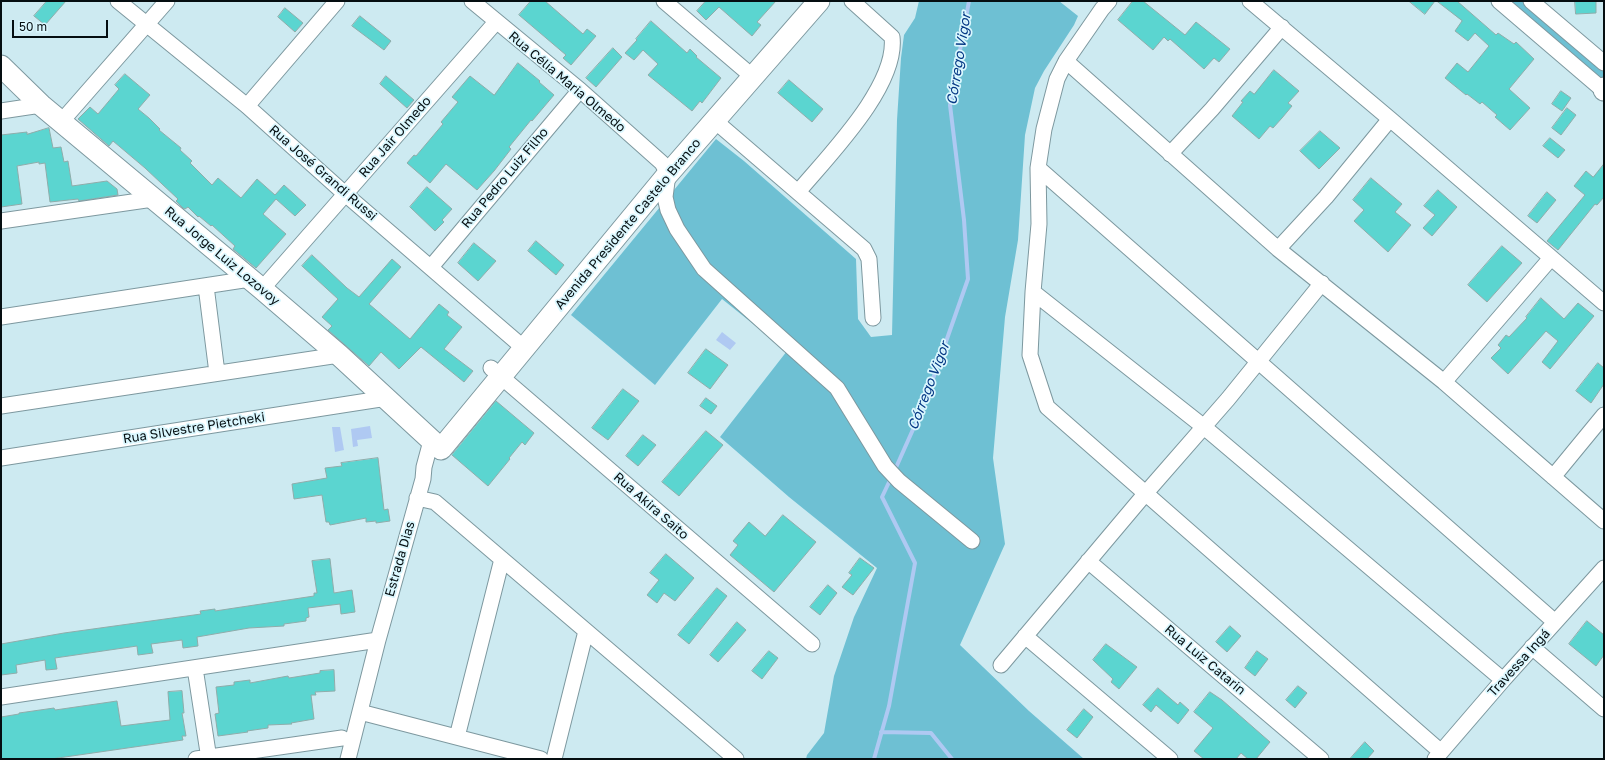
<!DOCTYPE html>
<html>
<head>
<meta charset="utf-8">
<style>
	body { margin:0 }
	#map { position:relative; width:1605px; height:760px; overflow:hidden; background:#cdeaf1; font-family:"Golos Text",sans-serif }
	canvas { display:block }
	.frame { position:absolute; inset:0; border:2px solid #050e11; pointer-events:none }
	.scale { position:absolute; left:12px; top:20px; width:96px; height:18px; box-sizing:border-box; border:2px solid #050e11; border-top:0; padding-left:5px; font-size:12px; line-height:14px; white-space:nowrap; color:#050e11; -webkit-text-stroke:3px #daf7fe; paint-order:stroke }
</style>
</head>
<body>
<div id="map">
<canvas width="1605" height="760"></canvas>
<div class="frame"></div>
<div class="scale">50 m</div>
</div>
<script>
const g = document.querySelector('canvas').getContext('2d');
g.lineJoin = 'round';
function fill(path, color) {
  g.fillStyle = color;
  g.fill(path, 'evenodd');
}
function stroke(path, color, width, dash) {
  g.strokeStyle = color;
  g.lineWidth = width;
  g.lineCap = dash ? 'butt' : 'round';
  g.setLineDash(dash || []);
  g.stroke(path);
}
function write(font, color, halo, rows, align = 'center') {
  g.font = font + ' "Golos Text",sans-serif';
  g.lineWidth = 3.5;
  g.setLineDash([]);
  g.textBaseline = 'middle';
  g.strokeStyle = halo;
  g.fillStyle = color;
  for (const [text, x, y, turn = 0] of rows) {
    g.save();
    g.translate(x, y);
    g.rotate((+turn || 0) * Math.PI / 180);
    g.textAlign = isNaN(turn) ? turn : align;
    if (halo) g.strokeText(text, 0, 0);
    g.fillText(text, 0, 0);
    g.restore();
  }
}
const green = new Path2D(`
	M919,1H1059L1078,16L1074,25L1044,71L1035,88L1025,135L1018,240L1005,317L993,458L1005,544L960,645L1029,711L1084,759H806L807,755L824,733L834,676L854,617L877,568L789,497L720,437L787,351L722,299L655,385L571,315L716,139L744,161L856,259L858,319L871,337L892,335L897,120L901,58L904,35L915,18Z
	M1505,1H1523L1604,70L1603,80H1600Z`);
const water = new Path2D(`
	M722,332L736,343L730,350L716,340Z
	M370,426L372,438L357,440L358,446L353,447L351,429Z
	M332,427H340L344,450L335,452Z`);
const stream = new Path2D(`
	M894,472L923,407L968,279L964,220L950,105L969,1
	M881,732L931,733L952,759
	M874,759L889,706L915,563L882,497L891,478`);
const building = new Path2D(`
	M47,1H66L45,25L34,16Z
	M531,1H545L583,34L587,29L596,36L571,65L563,58L566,55L519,15Z
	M706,1H776L757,22L761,25L752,36L719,7L706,20L697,11Z
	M1133,1H1143L1185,35L1196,22L1230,49L1219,62L1214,58L1204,69L1170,39L1168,41L1164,37L1153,50L1118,20Z
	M1409,1H1435L1425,14Z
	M1437,1H1457L1496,35L1498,33L1514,44L1516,42L1534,59L1509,89L1530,108L1510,130L1495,117L1497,115L1482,102L1480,104L1467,94L1466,95L1445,78L1457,63L1468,72L1489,46L1475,33L1468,41L1455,31L1462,21Z
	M1575,1H1596V13L1576,14Z
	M285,8L303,23L295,32L278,17Z
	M360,16L391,41L384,50L352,26Z
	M651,21L687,53L690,49L697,56L696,57L721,78L702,103L700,101L692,111L648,75L658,64L643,50L634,60L625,53L637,40L636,39Z
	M613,48L622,57L596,87L586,78Z
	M518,63L540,81L539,82L554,95L532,121L531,120L509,147L511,149L494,171L477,190L446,164L430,183L407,163L414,155L416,156L443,124L441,122L458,102L452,97L470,76L494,95Z
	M1274,70L1299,91L1288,103L1292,106L1282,118L1273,128L1270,126L1259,139L1232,116L1243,102L1241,101L1250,91L1254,94Z
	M125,74L150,95L138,109L149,118L160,129L159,130L181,148L180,150L192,161L190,163L212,185L218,178L241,198L257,179L275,195L284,185L306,205L295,216L276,199L263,214L286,234L256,268L233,249L235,246L212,225L211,226L199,216L198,217L188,207L185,209L183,208L176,201L178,199L145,168L113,141L109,146L78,119L90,107L98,114L119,89L115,85Z
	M386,76L414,100L407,108L380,84Z
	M789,80L823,109L812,122L778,93Z
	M1561,91L1571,98L1562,111L1552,104Z
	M1567,108L1576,115L1561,135L1552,128Z
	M49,128L53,148L61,147L64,162L68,161L72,186L107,181L117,189L118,195L79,201L78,199L50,202L45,163L39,164V162L17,166L22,204L1,207V135L27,132V134Z
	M1320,131L1340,148L1319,169L1300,151Z
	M1550,138L1565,150L1558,158L1543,146Z
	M1604,164V197L1597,205L1595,204L1558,250L1547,241L1585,195L1574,186L1586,171L1593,177Z
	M1371,178L1402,204L1395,212L1411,225L1388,252L1354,221L1364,210L1353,200Z
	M427,187L452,209L442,220L444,222L435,231L410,207Z
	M1438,190L1457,207L1432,236L1423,228L1435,215L1424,206Z
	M1547,192L1556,200L1537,223L1528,216Z
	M536,241L564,265L556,275L528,251Z
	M474,243L496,261L478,281L458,263Z
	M1502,246L1522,263L1487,302L1468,285Z
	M312,255L347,288L359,297L392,259L401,267L369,304L410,339L439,304L449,312L447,315L462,327L444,349L473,371L464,382L421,347L399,369L381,352L369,366L328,330L332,326L322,317L338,299L302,266Z
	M1541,298L1564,319L1578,303L1594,316L1550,369L1542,362L1558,341L1546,331L1508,374L1491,358L1501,348L1498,345L1506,335L1509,337L1527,318L1526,317Z
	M706,349L728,365L710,389L688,373Z
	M1598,363L1604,368V384L1591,403L1576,391Z
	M623,389L639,401L608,440L592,428Z
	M706,398L717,406L711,414L700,406Z
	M496,401L534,433L525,445L522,442L509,458L510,459L488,486L452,455Z
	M706,431L723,445L679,496L662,482Z
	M643,435L656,445L638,466L626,456Z
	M378,458L384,510L388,509L390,521L376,523V521L366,522V518L330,525L329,522H326L322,495L294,499L292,484L327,478L325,468L342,466L341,463Z
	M783,515L816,542L774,592L730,555L738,545L733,541L749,522L765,536Z
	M666,554L694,578L675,601L664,593L657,603L647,595L659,580L650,573Z
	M860,558L874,568L853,595L842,587L852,575L849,573Z
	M330,559L334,593L352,590L355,612L341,614L340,604L308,608L309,617L306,618V621L284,624V626L249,628L197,637L198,646L183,648L182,640L151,644L153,653L138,655L137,646L55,658L57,669L46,670L45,660L16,665L17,673L1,675V644L64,633L201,614L200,611L215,609V611L314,596V593H317L312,561Z
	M828,585L837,593L820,615L810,607Z
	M717,588L727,596L689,644L678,635Z
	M1587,621L1604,635V655L1596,666L1569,644Z
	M737,622L746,630L718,662L710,655Z
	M1230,626L1241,636L1227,652L1216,642Z
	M1106,644L1137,667L1119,689L1111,682L1113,679L1093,660Z
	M769,651L778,658L762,679L752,671Z
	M1257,651L1268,659L1255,676L1245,668Z
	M334,670L335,691L315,692L316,695H311L314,719L291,723L292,724L268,725V728L247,731L248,732L218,736L215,714L219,713L216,687L234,685V682L250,680V683L288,676L289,678L320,673V671Z
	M1298,686L1307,693L1295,708L1286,700Z
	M1158,688L1178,705L1180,702L1189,710L1178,724L1156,705L1151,712L1143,705Z
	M182,691L184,713H182L186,736H182L183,740L51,759H1V717L19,714V713L54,708L55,710L117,701L121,726L153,722L170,720L168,692Z
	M1210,692L1222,700L1270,742L1256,759H1248L1241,753L1236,759H1204L1194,751L1213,728L1194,712Z
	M1084,709L1093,717L1077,738L1067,730Z
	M1365,742L1374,751L1367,759H1350Z`);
const street = new Path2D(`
	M118,1L247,106L344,193L525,349
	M472,1L580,90L662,163L668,174L665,197L668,210L677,229L704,269L837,388L885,466L899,481L972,541
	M664,1L753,77
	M1109,1L1102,9L1066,61L1057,79L1044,129L1038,168L1039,224L1033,292L1030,355L1047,407L1441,752
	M1250,1L1390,119L1604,303
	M1499,1L1603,90
	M1531,1L1604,63
	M1066,61L1278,249L1444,382L1604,521
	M247,106L337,1
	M1,111L41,105
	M715,121L864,249L869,259L873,318
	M61,122L167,1
	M1170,154L1212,109L1282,27
	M1038,168L1555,622
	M798,192C828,156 898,86 892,37L852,1
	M1,221L153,199
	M1278,249L1326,197L1390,119
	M431,267L580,90
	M206,286L217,373
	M262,289L496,22
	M1033,292L1204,427L1503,680
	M1,317L250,279
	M491,368L812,644
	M1444,382L1551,258
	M1,406L339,355
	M1,458L387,398
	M1553,477L1604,415
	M417,498L435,502L736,759
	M1088,561L1321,759
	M1025,636L1170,759
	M1532,647L1604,709
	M1001,665L1145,494L1228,399L1322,283
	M195,668L209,759
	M1,697L378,640
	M360,712L541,759
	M457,737L502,559
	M196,759L342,738
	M348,759L378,640L423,479L424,467L431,441
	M554,759L586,631
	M1435,759L1503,680L1604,568`);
const secondary = new Path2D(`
	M1,66L41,105L262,289L339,355L441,449L668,174L819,1
	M1604,88V90`);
const streetNames = [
	["Rua Célia Maria Olmedo",567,82,40],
	["Rua Jair Olmedo",395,137,-49],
	["Rua José Grandi Russi",323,173,41],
	["Rua Pedro Luiz Filho",505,178,-50],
	["Avenida Presidente Castelo Branco",628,224,-50],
	["Rua Jorge Luiz Lozovoy",222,256,40],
	["Rua Silvestre Pietcheki",194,428,-9],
	["Rua Akira Saito",651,506,41],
	["Estrada Dias",400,559,-74],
	["Rua Luiz Catarin",1205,660,40],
	["Travessa Ingá",1519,663,-48]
];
const waterNames = [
	["Córrego Vigor",959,59,-81],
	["Córrego Vigor",929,386,-69]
];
fill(green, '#6ec0d3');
fill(water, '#afc9f2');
stroke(stream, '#afc9f2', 4);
fill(building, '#5bd5d0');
stroke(building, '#8facaa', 1);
stroke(street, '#7d989f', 17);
stroke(secondary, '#7d989f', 23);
stroke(street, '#fff', 15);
stroke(secondary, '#fff', 21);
write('13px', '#050e11', '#daf7fe', streetNames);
write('italic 14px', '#053885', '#daf7fe', waterNames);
</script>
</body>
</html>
